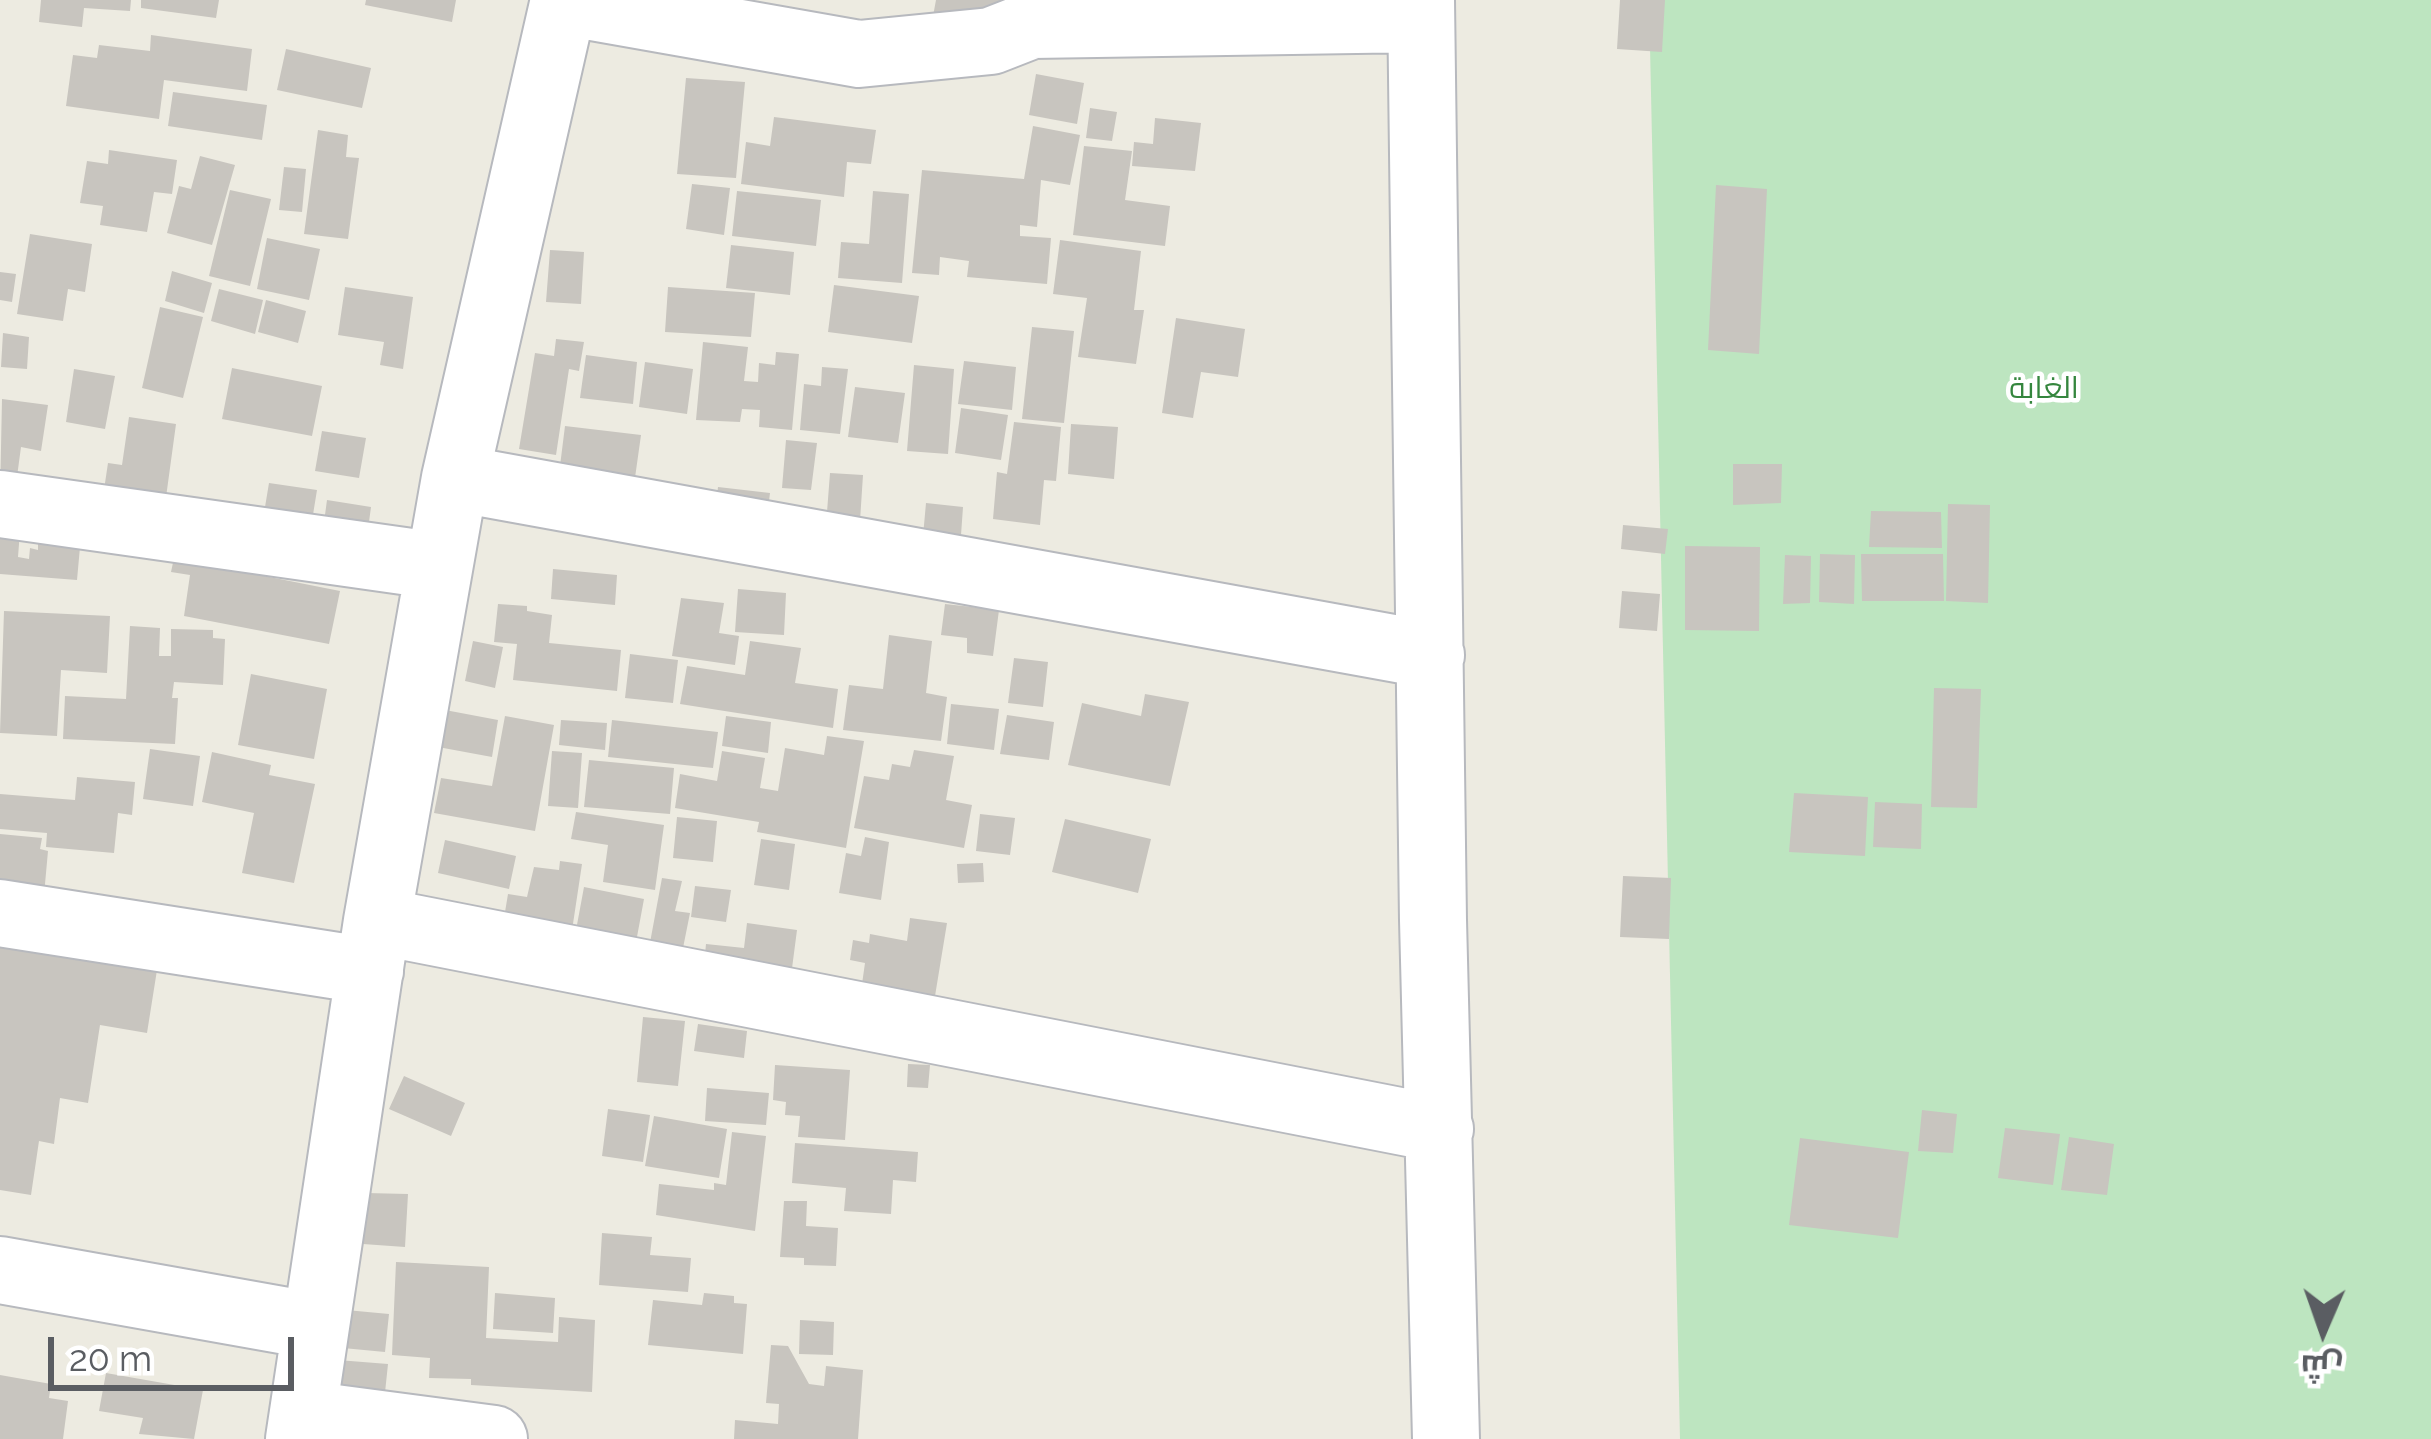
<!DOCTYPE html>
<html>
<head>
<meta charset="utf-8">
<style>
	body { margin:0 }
	#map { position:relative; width:2431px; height:1439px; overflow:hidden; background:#edebe1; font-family:Raleway,Cairo,sans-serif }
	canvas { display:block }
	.north { position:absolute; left:2263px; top:1271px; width:120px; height:120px; -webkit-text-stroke:9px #fff; paint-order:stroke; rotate:182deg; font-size:33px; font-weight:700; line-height:48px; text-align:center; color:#5a5d62 }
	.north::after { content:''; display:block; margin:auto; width:42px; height:54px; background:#5a5d62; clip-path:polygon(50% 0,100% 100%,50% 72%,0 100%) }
	.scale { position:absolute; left:48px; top:1337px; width:246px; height:54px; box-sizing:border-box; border:6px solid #5a5d62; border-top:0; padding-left:15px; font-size:36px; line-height:42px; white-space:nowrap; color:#5a5d62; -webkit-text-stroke:9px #fff; paint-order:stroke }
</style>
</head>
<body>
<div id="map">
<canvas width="2431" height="1439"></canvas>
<div class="north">ش</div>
<div class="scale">20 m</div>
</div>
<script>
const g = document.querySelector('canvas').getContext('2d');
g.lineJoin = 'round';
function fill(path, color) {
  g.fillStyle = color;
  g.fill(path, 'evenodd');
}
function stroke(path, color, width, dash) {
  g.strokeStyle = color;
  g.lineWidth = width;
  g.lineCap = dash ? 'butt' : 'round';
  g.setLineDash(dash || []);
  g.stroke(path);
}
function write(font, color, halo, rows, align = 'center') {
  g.font = font + ' Raleway,Cairo,sans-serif';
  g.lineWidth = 9;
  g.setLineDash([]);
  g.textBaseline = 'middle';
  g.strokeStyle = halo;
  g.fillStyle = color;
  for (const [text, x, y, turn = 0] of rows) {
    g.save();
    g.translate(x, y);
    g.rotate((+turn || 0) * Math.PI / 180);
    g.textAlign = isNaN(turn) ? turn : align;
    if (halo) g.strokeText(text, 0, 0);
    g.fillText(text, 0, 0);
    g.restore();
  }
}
const green = new Path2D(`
	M1649,0H2431V1439H1680Z`);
const building = new Path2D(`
	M41,0H131L130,11L84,8L82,27L39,22Z
	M141,0H219L216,18L141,8Z
	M366,0H456L452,22L365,5Z
	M936,0H1004L1001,14L931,27Z
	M1620,0H1665L1662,52L1617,49Z
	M151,35L252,49L247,91L164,80L159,119L66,106L73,55L97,58L99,45L150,51Z
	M286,49L371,68L362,108L277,90Z
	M1036,74L1084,83L1077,124L1029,115Z
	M686,78L745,82L736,178L677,174Z
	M173,92L267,105L262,140L168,126Z
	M1090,108L1117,112L1112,141L1086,138Z
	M774,117L876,130L871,164L847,162L844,197L741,184L746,142L770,146Z
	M1155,118L1201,123L1195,171L1132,166L1134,142L1153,144Z
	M1033,126L1080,135L1070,185L1041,180L1037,227L1020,225V236L1051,238L1047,284L967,277L969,261L940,257L939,275L912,273L922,170L1024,179Z
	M318,130L348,135L346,157L359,158L348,239L304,234Z
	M1084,146L1132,151L1125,200L1170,206L1165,246L1073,235Z
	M109,150L177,160L172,194L154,192L147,232L100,225L103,206L80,203L87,161L108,164Z
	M200,156L235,165L212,245L167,233L179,186L191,189Z
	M284,167L306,169L302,212L279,210Z
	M692,184L730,188L724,235L686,229Z
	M1716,185L1767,189L1759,354L1708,350Z
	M230,190L271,199L250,286L209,276Z
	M737,191L821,200L816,246L732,236Z
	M873,191L909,194L902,283L838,278L841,242L869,244Z
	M30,234L92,244L85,292L68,289L63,321L17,314Z
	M267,238L320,249L309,300L257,289Z
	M1060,240L1141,251L1134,310H1144L1136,364L1078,357L1087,298L1053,294Z
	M731,245L794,252L790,295L726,288Z
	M550,250L584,252L581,304L546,302Z
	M172,271L212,283L204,313L165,301Z
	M0,272L16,274L12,302L0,300Z
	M834,285L919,296L912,343L828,332Z
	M345,287L413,297L403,369L380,365L384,342L338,335Z
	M668,287L755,293L751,337L665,332Z
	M219,289L263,300L255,334L211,321Z
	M266,300L306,311L298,343L258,332Z
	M160,307L203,317L183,398L142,388Z
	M1176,318L1245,329L1238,377L1201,372L1193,418L1162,413Z
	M1032,327L1074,331L1064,423L1022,419Z
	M3,333L29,337L27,369L1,367Z
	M556,339L584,342L579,371L569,369L556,455L519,449L535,353L554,356Z
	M703,342L748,347L744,381L758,382L759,363L775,365L776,352L799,354L792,430L759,427L760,410L742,409L740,422L696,420Z
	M586,355L637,362L633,404L580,398Z
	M964,361L1016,367L1012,410L958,404Z
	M645,362L693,369L687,414L639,407Z
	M914,365L954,369L948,454L907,451Z
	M822,367L848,369L840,434L800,430L804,384L821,386Z
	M232,368L322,386L312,436L222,419Z
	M74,369L115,376L105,429L66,422Z
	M855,387L905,393L898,443L848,437Z
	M2,399L48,405L41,451L21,447L14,499L0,497Z
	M961,408L1008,415L1001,460L955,453Z
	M129,417L176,424L164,512L102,503L108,463L122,465Z
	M1014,422L1061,427L1056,481L1044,480L1040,525L993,519L997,472L1007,474Z
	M1071,424L1118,427L1114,479L1068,474Z
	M565,426L641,435L633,492L560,466Z
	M322,431L366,438L359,478L315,471Z
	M786,440L817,443L811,490L782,488Z
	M1733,464H1782L1781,503L1733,505Z
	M830,473L863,475L859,536L827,512Z
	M269,483L317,490L310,533L262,525Z
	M718,487L770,493L766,525L714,519Z
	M327,500L371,507L366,544L322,537Z
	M926,503L963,507L960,549L922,547Z
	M1948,504L1990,505L1988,603L1946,601Z
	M1871,511L1941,512L1942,548L1869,547Z
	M1623,525L1668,529L1665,554L1621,549Z
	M0,530L20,531L18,557L29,559L30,548L38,550V543L80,547L77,580L0,574Z
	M1685,546L1760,547L1759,631L1685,630Z
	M1820,554L1855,555L1854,604L1819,602Z
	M1861,554H1943L1944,601H1862Z
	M1785,555L1811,556L1810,603L1783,604Z
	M174,558L340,591L329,644L184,616L190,575L171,572Z
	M553,569L617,575L615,605L551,599Z
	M738,589L786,593L784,635L735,632Z
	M1622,591L1660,594L1657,631L1619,628Z
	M681,598L724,603L719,633L739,636L735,665L672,656Z
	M498,604L527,606V611L552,615L549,643L621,650L617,691L513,680L517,644L494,642Z
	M945,604L999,610L993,656L967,653V638L941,635Z
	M4,611L110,616L107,673L61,670L57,736L0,733Z
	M130,626L160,628L159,656H171V629L213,630V638L225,639L223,685L174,682L172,698H178L175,744L63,739L65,696L126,699Z
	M889,635L932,641L926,693L947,697L941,741L843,730L849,685L883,689Z
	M473,641L503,647L495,688L465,681Z
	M750,641L801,648L795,683L838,689L833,728L680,704L687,666L745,675Z
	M630,654L678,660L673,703L625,698Z
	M1014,658L1048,662L1043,707L1008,703Z
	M251,674L327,689L314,759L238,745Z
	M1934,688L1981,689L1977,808L1931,807Z
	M1145,694L1189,702L1170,786L1068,765L1082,703L1141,716Z
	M951,704L999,709L994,750L947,744Z
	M445,710L498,720L492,757L438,747Z
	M1007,715L1054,722L1049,760L1000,754Z
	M505,716L554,725L535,831L434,813L441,778L492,786Z
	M726,716L771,722L768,753L722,746Z
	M561,720L607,723L605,750L559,745Z
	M612,720L718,732L713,768L608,757Z
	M827,736L864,741L846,848L757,832L759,822L675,808L680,774L717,781L722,751L765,758L760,788L778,791L785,748L824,755Z
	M150,749L200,756L193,806L143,799Z
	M914,750L954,756L946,800L972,805L964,848L854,828L864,776L889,780L892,764L910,767Z
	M552,751L582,753L578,808L548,806Z
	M212,752L271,765L269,775L315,784L294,883L242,873L254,813L202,802Z
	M589,760L674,768L670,814L584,807Z
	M77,777L135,782L132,815L118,813L114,853L46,847L47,833L0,829V794L75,800Z
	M1794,793L1868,797L1865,856L1789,852Z
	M1875,802L1922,804L1921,849L1873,847Z
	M576,812L664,825L655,890L603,882L608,845L571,839Z
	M980,814L1015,818L1010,855L976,851Z
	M677,817L717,821L713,862L673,858Z
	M1065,819L1151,839L1138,893L1052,872Z
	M0,834L42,838L40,849L48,851L44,895L0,890Z
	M865,837L889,842L881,900L839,893L846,853L861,856Z
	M761,839L795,844L789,890L754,885Z
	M445,840L516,856L509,889L438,873Z
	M560,861L582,864L571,937L501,936L508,894L527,897L534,867L559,870Z
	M983,863L984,882L958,883L957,864Z
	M1623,876L1671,878L1669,939L1620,937Z
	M662,878L682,881L675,911L690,913L682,953L649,948Z
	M695,886L731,890L726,922L691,917Z
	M584,887L644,899L634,953L574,941Z
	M910,918L947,923L935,996L862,984L865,963L850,960L853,940L869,943L870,934L907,941Z
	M747,923L797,930L791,976L704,965L706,944L744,948Z
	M0,944L157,970L147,1033L100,1025L88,1103L60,1098L54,1144L39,1141L31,1195L0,1190Z
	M643,1017L685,1021L678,1086L637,1082Z
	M698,1024L747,1031L744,1058L694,1051Z
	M908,1064L930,1065L928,1088L907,1087Z
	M775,1065L850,1070L845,1140L798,1137L800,1116L785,1115L786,1102L773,1100Z
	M404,1076L465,1103L451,1136L389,1109Z
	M707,1088L769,1093L766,1125L705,1121Z
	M608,1109L650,1115L643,1162L602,1156Z
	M1922,1110L1957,1114L1953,1153L1918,1151Z
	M654,1116L727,1129L719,1178L645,1166Z
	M2005,1128L2060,1134L2053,1185L1998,1178Z
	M732,1132L766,1136L755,1231L656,1215L659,1184L714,1190V1183L726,1185Z
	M2069,1137L2114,1144L2107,1195L2061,1190Z
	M1800,1138L1909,1152L1898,1238L1789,1225Z
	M795,1143L918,1152L916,1182L893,1180L891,1214L844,1211L846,1188L792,1183Z
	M366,1193L408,1194L405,1247L363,1244Z
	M784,1201H807L806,1226L838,1228L836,1266L804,1265V1258L780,1257Z
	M602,1233L652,1237L650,1255L691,1258L688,1292L599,1285Z
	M396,1262L489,1267L486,1338L558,1342L559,1317L595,1320L592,1392L471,1385V1379L429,1378L430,1358L392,1355Z
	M495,1293L555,1298L553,1333L493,1329Z
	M704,1293L734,1296V1303L747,1304L743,1354L648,1345L653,1300L702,1305Z
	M346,1310L389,1314L385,1352L343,1348Z
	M800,1320L834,1322L833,1355L799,1354Z
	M771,1345L788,1346L809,1384L824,1386L826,1366L863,1370L858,1439H734L735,1420L778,1424L779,1404L766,1403Z
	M325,1359L388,1364L384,1402L321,1396Z
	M106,1373L203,1390L194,1439L139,1434L143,1418L99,1411Z
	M0,1375L51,1384L49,1398L68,1401L63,1439H0Z`);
const minor = new Path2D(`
	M1421,0L1433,920L1446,1439
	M564,2L859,54L991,41L1032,25L1421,19
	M455,478L1431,655
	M0,504L439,566
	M0,913L370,971
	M377,921L1440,1129
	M0,1270L315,1326
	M304,1414L494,1439
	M299,1439L377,921L455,478L564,0`);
const parkNames = [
	["الغابة",2044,389]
];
fill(green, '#bde5c0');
fill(building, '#c8c5bf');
stroke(minor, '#b7b9be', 70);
stroke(minor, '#fff', 66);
write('30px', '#35863e', '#fff', parkNames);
</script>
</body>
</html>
